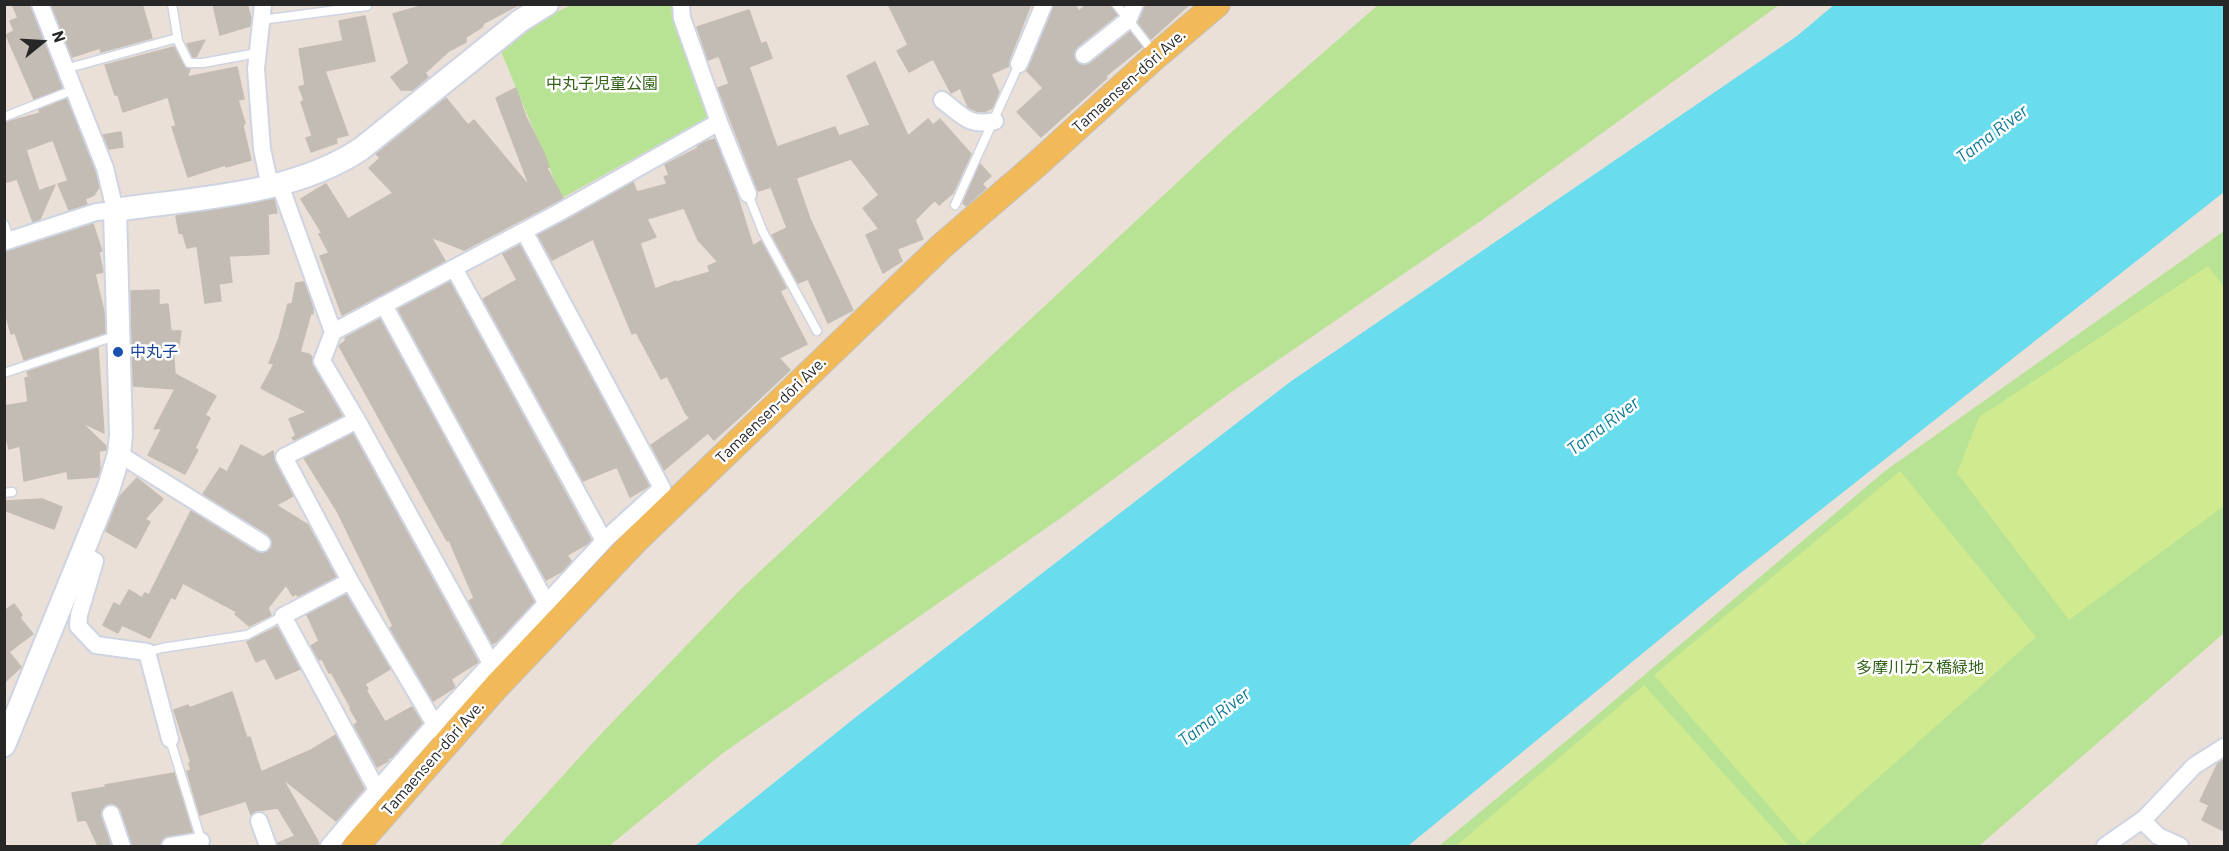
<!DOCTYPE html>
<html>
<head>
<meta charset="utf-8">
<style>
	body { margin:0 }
	#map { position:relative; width:2229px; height:851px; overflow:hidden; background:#eae0d8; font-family:Barlow,sans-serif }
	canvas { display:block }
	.frame { position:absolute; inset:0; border:6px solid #272727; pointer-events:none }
	.north { position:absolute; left:12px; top:12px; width:60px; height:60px; -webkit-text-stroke:4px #fff; paint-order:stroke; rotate:72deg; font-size:16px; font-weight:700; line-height:24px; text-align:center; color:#272727 }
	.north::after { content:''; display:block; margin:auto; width:21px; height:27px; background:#272727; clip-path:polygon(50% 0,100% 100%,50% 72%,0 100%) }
</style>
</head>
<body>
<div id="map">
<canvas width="2229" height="851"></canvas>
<div class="frame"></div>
<div class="north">N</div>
</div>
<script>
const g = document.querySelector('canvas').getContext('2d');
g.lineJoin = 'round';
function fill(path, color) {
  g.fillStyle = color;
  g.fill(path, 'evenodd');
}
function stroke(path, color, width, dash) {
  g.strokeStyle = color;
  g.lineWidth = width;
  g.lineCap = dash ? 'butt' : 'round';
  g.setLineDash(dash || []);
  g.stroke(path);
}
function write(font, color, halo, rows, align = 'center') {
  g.font = font + ' Barlow,"Noto Sans JP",sans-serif';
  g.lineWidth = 5;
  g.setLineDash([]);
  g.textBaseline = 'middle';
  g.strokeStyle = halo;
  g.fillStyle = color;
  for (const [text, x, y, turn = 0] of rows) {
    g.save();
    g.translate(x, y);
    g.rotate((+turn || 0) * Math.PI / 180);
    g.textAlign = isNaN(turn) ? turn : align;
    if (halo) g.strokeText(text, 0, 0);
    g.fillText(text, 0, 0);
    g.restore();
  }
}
const green = new Path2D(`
	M571,5H675L709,113L705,119L562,198L500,49L549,16Z
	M1378,5H1779L1482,220L1230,393L1065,515L723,753L609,846H499L598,737L741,589L1227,136Z
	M2224,231V633L1979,846H1439L1583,727L1885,471Z`);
const pitch = new Path2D(`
	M2208,266L2224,287V506L2069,620L1957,473L1979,417Z
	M1900,471L2036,637L1803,845L1654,675Z
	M1644,685L1789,846H1456Z`);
const water = new Path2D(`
	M1835,4L2224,5V192L1738,575L1408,846H695L861,713L1290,382L1797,36Z`);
const building = new Path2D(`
	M12,4H30L62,88L34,99L6,35L14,31L10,21L18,18Z
	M51,4H142L152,38L101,52L100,48L72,57Z
	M213,4H247L251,18L250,26L220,35Z
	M428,4H520L484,23L482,27L466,37V42L449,51L425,73L428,77L413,90H401L391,77L409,63L393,14Z
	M888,4H1031L1009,60V66L991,74L999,92L992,108L984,112L976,111L968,107L960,88L951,93L933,59L909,72L897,51L908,45Z
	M1074,4L1079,11L1087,4H1110L1117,15L1077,47L1074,57L1080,64L1091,63L1130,32L1142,47L1106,76L1107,78L1041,137L1017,112L1043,88L1027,71L1054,5Z
	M1145,4H1190L1151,39L1138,22Z
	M749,10L761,44L766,42L772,58L749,67L777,147L835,127L839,136L870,125L847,76L875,62L908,136L928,119L933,125L940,119L971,154L953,193L939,205L935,200L915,220L923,239L897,249L902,261L883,273L866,235L879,229L863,208L879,195L851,159L796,178L810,219L853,310L828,323L808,279L798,283L772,235L787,228L771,187L758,191L718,88L729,84L719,56L708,60L697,27Z
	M365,16L375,61L325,71L348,135L336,138L337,143L311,152L306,138L312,136L301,102L304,100L299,87L305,85L299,49L343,41L339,21Z
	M205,40L196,57H193L187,44Z
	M174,47L184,66L190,69L187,77L237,67L244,99L238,100L245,123L243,126L251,160L226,167L225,165L188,177L172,127L176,126L168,97L123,112L118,95H115L105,65Z
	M516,88L526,117L544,153L549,167L547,168L563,198L464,250L431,237L445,261L342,315L320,256L329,253L319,234L322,233L301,199L326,184L348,219L393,193L369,168L380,158L376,154L446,98L468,125L474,120L530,187L496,98Z
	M67,99L95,171L99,187L94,195L85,199L87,204L69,210L58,184L68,181L53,140L26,150L39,191L55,185L40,219L33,222L17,179L4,183V123L40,113L39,110Z
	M121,132L123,147L109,149L103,135Z
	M715,139L738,198L753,246L761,241L786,288L780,291L807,344L779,358L790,370L741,416L714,440L708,433L664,470L651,445L690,418L686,414L667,376L661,379L636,332L632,334L593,239L552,260L538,235L633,182L637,192L667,184L664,177L669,175L665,165L698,148L697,146L705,142ZM684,208L698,240L718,262L708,266L710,272L677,282L676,281L655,289L640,243L656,237L647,219Z
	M980,164L991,176L982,184L986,188L966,206L963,203Z
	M274,199L277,213L268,214L269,254L229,256L232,282L219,284L221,301L205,303L197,246L187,248L183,234L179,233L176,216Z
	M93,224L102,251L99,252L103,272L95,274L104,312L105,333L24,360L15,333L11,334L4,309V252Z
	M520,245L649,486L630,497L617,467L583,481L483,299L517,280L503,254Z
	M304,282L313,308V314L311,313L300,352L309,354L312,357L313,366L342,416L294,440L292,438L296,436L289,419L307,412L261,388L274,364L269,363L279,338L288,304H292L296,283Z
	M450,282L591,540L587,544L567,555L571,561L564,570L546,580L398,309Z
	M159,290V305L168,304L171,331H181L179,345L173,348L175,374L216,396L205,415L210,418L195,448L198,450L185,474L148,455L162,428L154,429L175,389L133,386L131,291Z
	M380,319L534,602L497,641L492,644L469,601L474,598L449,540L447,541L339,346L346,340L345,338Z
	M98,348L104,433L81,422L106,446V450L99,451L100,470L98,477L68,479L67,471L24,481L20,446L9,449L4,430V406L28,402L25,378L29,377L27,372Z
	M353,434L478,662L451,679L455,687L433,701L390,628L393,626L337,511L304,458Z
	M241,445L263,457L273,451L275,462L293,496L276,505L308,525L336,577L298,596L296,594L293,596L286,585L268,608L271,615L249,626L235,614L237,612L183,583L175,599L171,597L150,638L122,625L118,633L103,625L114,603L120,606L129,590L142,598L145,593L149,595L191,511L256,552L262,553L271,549L272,543L268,534L203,494L220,468L227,472Z
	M137,478L163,499L145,519L150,522L136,548L106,531L119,497Z
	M42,499L62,507L54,529L4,510V501Z
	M346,595L390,669L365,684L368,689L366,690L385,722L412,707L422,723L392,757L388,759V761L377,767L354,725L358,722L350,709L351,708L331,672L329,673L322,659L319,660L311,646L319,641L307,615Z
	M14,604L22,615L20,618L33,634L9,652L21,667L4,683V611Z
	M277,627L300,669L276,679L265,658L256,662L247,642Z
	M232,692L247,738L250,737L261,772L311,750L336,735L364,789L336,821L283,779L319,843V846H278V843L295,836L278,808L256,811L251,815L246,801L200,815L187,771H191L189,763H191L174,710L188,705L189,708Z
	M2224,759V831L2202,820L2209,805L2200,801L2218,763Z
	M174,773L192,832L164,838L160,846H132L121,810L114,804H108L103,808L101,817L111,846H98L86,820L78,821L72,793L106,787L105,785Z`);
const lane = new Path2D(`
	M172,4L178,41L189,63H203L257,53
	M1116,4L1154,53
	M261,20L367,6
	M65,69L177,38
	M4,117L73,90
	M748,194L763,232L817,331
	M955,205L1019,64
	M4,224L10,240
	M4,373L118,335
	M4,493L12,492
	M147,652L162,648L247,635L283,616
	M170,739L202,843`);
const street = new Path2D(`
	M263,4L256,69L262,149L270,187
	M681,4L682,18L719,122L748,194
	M1084,55L1128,20L1135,4
	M1019,64L1044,4
	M942,100C962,115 968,127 995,121
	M280,185L333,332L322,361L357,420L492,665
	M4,242L96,212L115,210L105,168L40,4
	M454,268L604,541
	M384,305L547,604
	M333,332L558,213L719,122
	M357,420L284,457L350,581L440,733
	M119,454L262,543
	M82,554L95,561L79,615L78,626L96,645L147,652L170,739
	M350,581L283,616L377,790L435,724L607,538L662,488L524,231
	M111,814L122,846
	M2142,820L2158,836L2180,846
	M259,821L268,846
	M170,846L201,841
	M329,846L377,790
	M2105,846L2145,818L2194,766L2224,747`);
const secondary = new Path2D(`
	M4,745L109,487L119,454L121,435L115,210C196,198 292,195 361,149L520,21L547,4`);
const primary = new Path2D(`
	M356,846L497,686L635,541L943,245L1036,165L1157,55L1217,4`);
const markers = [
	[118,352,6,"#1a4fb4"]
];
const streetNames = [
	["Tamaensen-dōri Ave.",1129,81,-42],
	["Tamaensen-dōri Ave.",771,410,-44],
	["Tamaensen-dōri Ave.",433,758,-49]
];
const parkNames = [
	["中丸子児童公園",602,84],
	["多摩川ガス橋緑地",1920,668]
];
const transitNames = [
	["中丸子",130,352]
];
const waterNames = [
	["Tama River",1992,134,-37],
	["Tama River",1603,426,-37],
	["Tama River",1214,717,-37]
];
fill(green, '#b8e294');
fill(pitch, '#cfea8f');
fill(water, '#69dcee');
fill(building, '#c2bcb4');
stroke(building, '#c5bcb2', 1.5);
stroke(lane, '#ced4e1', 11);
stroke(street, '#ced4e1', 20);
stroke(secondary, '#ced4e1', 26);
stroke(primary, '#c3c3c3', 28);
stroke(lane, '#fff', 8);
stroke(street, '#fff', 16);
stroke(secondary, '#fff', 22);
stroke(primary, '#f1b957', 26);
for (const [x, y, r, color] of markers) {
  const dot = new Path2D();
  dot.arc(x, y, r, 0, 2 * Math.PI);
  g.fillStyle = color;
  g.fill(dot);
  stroke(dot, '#fff', 2);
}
write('16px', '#272727', '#fff', streetNames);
write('16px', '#326319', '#fff', parkNames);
write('16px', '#164399', '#fff', transitNames, 'left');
write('italic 18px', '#0c7996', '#fff', waterNames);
</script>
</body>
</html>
